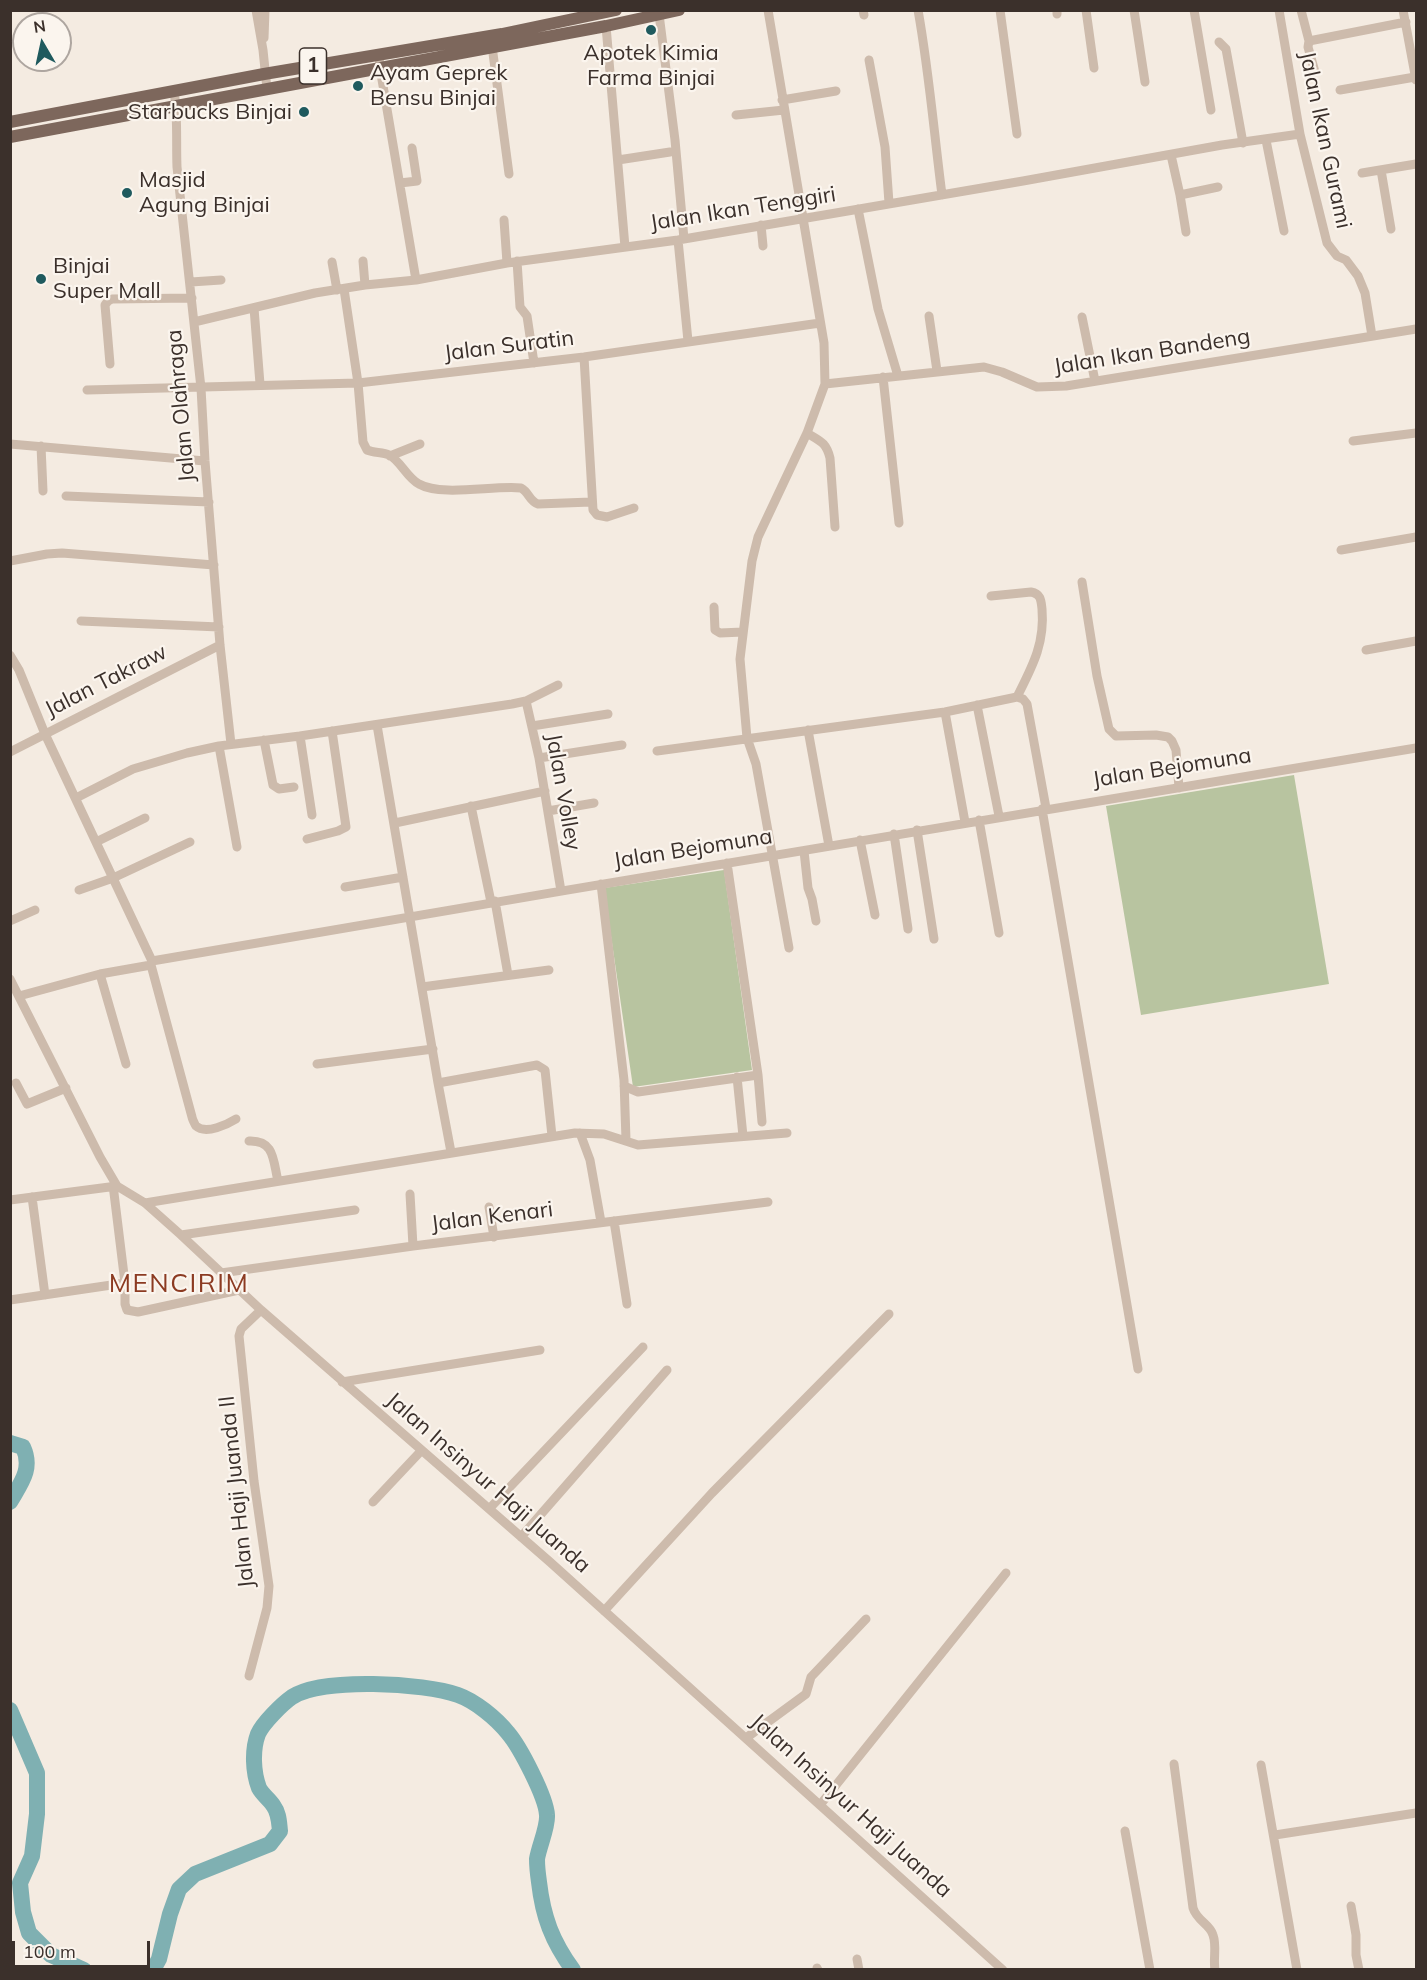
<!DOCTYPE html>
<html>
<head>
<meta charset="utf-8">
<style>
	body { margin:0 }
	#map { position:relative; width:1427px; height:1980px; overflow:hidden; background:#f4ebe1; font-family:Mulish,sans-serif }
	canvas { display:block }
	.frame { position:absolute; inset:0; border:12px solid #3b302b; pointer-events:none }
	.north { position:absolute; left:12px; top:12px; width:60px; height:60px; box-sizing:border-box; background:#fbf5ee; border:2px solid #aea6a0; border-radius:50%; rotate:351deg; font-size:16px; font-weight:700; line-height:24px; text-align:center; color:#3b302b }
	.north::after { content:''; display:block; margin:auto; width:21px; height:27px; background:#1f5a5e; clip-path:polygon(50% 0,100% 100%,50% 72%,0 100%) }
	.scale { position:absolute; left:12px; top:1941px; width:138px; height:27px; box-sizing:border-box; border:3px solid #3b302b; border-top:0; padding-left:8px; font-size:18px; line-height:21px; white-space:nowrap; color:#3b302b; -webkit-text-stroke:4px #fbf5ee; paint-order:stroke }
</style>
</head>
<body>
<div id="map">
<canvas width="1427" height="1980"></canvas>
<div class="frame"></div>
<div class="north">N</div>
<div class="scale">100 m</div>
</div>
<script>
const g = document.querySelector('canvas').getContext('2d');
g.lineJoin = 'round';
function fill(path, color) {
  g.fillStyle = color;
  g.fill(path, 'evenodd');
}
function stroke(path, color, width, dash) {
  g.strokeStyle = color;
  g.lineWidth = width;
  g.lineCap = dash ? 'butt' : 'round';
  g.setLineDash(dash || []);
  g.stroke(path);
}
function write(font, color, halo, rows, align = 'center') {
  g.font = font + ' Mulish,sans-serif';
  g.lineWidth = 4.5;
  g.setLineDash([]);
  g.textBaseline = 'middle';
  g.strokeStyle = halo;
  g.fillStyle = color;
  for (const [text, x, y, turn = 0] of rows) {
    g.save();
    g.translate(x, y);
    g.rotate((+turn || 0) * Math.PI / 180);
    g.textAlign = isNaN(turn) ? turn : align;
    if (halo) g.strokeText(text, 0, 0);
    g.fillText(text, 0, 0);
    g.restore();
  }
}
const green = new Path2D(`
	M1294,775L1329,984L1141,1015L1106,806Z
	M724,870L752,1070L633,1087L604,888Z`);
const river = new Path2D(`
	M10,1443L23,1447C33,1469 21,1483 10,1502
	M10,1710L37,1773V1814L32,1856L20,1883L23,1912L29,1933L51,1955L84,1970
	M153,1970L159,1959L170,1914L179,1889L195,1874L270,1844L280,1831C279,1822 279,1813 273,1805C269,1799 262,1794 259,1788C253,1772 252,1750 258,1734C263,1723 282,1704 292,1697C322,1677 424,1683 458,1695C475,1701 496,1718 508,1733C520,1747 546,1797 547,1815C548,1827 539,1846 537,1859C537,1866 538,1875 539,1882C543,1917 552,1941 573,1970`);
const minor = new Path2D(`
	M256,10L263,50L267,89
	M768,10L824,343L825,384L807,433L758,537L752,561L740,659L747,738L756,764L789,948
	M863,10L864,15
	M918,10C929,71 934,133 942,195
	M1000,10L1017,134
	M1057,10V14
	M1086,10L1094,68
	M1134,10L1145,82
	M1194,10L1211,110
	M1279,10L1300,134L1327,243L1337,256L1346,260L1358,276L1365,293L1372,336
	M1301,10L1309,41L1308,47L1315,72
	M1403,10L1416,80
	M659,14L675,140L684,239
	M606,26L625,247
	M264,38L265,10
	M1309,41L1406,22
	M1219,42L1226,49L1243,143
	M492,46L509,174
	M379,55L380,68L416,280
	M869,60L885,147L889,203
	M1340,90L1415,77
	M174,91C178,116 176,142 177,167L201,388L205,461L220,645L231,744
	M782,100L836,91
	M736,115L784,110
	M1266,140L1284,231
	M1171,155L1180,195L1186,232
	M618,160L670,152
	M1381,170L1391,229
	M1362,173L1416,164
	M400,183L417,181L412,148
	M1180,195L1218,187
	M858,209L878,309L898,376
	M504,220L507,263
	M761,225L763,246
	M678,240L688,341
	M363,261L365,285
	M517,261L520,307L527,316L534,363
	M332,262L337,290
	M191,282L221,280
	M344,289L358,383L363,442L367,450C374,453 383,452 389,455C400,460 407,478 419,484C442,497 494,485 521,488C529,492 529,501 538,504L591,502
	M254,308L260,384
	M929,316L937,371
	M1082,317L1095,381
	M194,322L315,293L365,285L416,280L507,263L678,240L1023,181L1222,145L1300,134
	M584,357L593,510L597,515L607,517L634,508
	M110,364L105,305L108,301L112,299L192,298
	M883,377L899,523
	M825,384L984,367L1002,372L1037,387L1066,386L1416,329
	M87,390L358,383L584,357L820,323
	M807,433C820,441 826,442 830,458L835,527
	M1353,441L1416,433
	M10,444L205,461
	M41,446L43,491
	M390,456L420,444
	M66,496L209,502
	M1341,550L1416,537
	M10,561L47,554L62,553L214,565
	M1082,582L1097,676L1109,729L1116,736L1156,735L1168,737L1172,741L1176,750L1179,788
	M991,596L1031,592C1041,594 1041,600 1042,609C1045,644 1032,667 1017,697
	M714,607L715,630L720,633L743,632
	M81,621L219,627
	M1366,650L1416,641
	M10,655L19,670L45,734L152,961
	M526,701L539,758L561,891
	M977,705L999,816
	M945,712L965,822
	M377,725L438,1083L451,1152
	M532,726L608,714
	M808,730L829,846
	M300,736L312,815
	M264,740L273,785L279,789L294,787
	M219,746L237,847
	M657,751L945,712L1017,697L1023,699L1027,704L1046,808
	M10,752L220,645
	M539,758L622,745
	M76,798L133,769L187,753L219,746L300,736L512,704L526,701L558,685
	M471,806L491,902
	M1042,809L1138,1369
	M548,811L594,803
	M979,820L999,933
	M395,823L545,791
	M917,830L934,939
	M894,834L908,929
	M307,839L338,831L346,827L332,731
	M860,840L875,915
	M96,842L145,818
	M804,851L808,888L812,899L816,921
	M727,863L758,1075L762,1122
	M601,884L624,1080L626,1140
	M345,887L403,877
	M79,890L113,878L190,842
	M495,901L508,975
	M10,921L35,910
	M151,965L192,1117C192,1118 195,1125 196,1126C206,1135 228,1124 236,1119
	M100,974L126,1064
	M10,979L100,1157L117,1186L145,1203L181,1235L261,1310L550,1562L1003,1970
	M422,987L549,970
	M19,996L100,974L151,965L152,961C573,888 995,819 1416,748
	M317,1064L433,1049
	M737,1077L743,1136
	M16,1083L27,1104L66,1088
	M438,1083L537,1065L545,1070L552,1136
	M624,1086L638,1092L758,1075
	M580,1133L590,1160L601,1222
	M249,1141C275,1140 273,1161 278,1181
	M113,1185L125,1283V1304L127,1310L138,1312L239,1290
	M410,1194L413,1246
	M32,1197L45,1295
	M10,1200L117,1186
	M145,1203L575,1133L604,1134L638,1145L787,1133
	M489,1207L494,1237
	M614,1221L627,1304
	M181,1235L355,1210
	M221,1273L413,1246L768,1202
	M10,1300L125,1283
	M342,1382L540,1350
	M373,1502L421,1451
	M489,1509L643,1347
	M521,1537L667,1370
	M604,1611L712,1493L889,1314
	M249,1676L267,1608L269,1586L254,1481L239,1336L241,1329L261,1310
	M746,1738L806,1694L811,1677L866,1619
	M1174,1764L1193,1908C1197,1921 1210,1924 1213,1935C1217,1946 1213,1958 1215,1970
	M1261,1765L1297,1970
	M820,1805L1006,1573
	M1125,1831L1150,1970
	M1275,1835L1416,1813
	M1351,1906L1356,1935V1955L1359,1970
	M857,1959L859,1970
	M817,1968L818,1970`);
const major = new Path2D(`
	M10,122L264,74L502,34L616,10
	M10,137L606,26L679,10`);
const markers = [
	[651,30,6,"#1f5a5e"],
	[358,86,6,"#1f5a5e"],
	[304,112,6,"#1f5a5e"],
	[127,193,6,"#1f5a5e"],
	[41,279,6,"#1f5a5e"]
];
const shields = [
	[313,66,27]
];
const shieldNames = [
	["1",313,66]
];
const poiNames = [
	["Apotek Kimia",651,53,"center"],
	["Farma Binjai",651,78,"center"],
	["Ayam Geprek",370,73],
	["Bensu Binjai",370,98],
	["Starbucks Binjai",292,112,"right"],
	["Masjid",139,180],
	["Agung Binjai",139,205],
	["Binjai",53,266],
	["Super Mall",53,291]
];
const streetNames = [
	["Jalan Ikan Gurami",1325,140,78],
	["Jalan Ikan Tenggiri",743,209,-9],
	["Jalan Suratin",509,346,-7],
	["Jalan Ikan Bandeng",1152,352,-9],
	["Jalan Olahraga",181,406,-95],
	["Jalan Takraw",106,681,-27],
	["Jalan Bejomuna",1172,768,-9],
	["Jalan Volley",563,792,80],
	["Jalan Bejomuna",693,849,-9],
	["Jalan Kenari",492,1217,-7],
	["Jalan Insinyur Haji Juanda",488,1483,41],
	["Jalan Haji Juanda II",237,1492,-96],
	["Jalan Insinyur Haji Juanda",851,1806,42]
];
const quarterNames = [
	["MENCIRIM",179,1284]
];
fill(green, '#b8c4a0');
stroke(river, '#7fb0b2', 16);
stroke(minor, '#cdbbac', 9);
stroke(major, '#7d675c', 12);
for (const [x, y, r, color] of markers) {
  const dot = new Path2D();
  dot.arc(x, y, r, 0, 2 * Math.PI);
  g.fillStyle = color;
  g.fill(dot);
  stroke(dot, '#fbf5ee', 2);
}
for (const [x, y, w] of shields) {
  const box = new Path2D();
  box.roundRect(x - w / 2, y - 18, w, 36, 4.5);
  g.fillStyle = '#fbf5ee';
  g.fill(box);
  stroke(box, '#3b302b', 1.5);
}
write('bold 21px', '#3b302b', null, shieldNames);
write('22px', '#3b302b', '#fbf5ee', poiNames, 'left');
write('22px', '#3b302b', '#fbf5ee', streetNames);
g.letterSpacing = '1.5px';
write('26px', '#8c3b22', '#fbf5ee', quarterNames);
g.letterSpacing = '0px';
</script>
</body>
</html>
